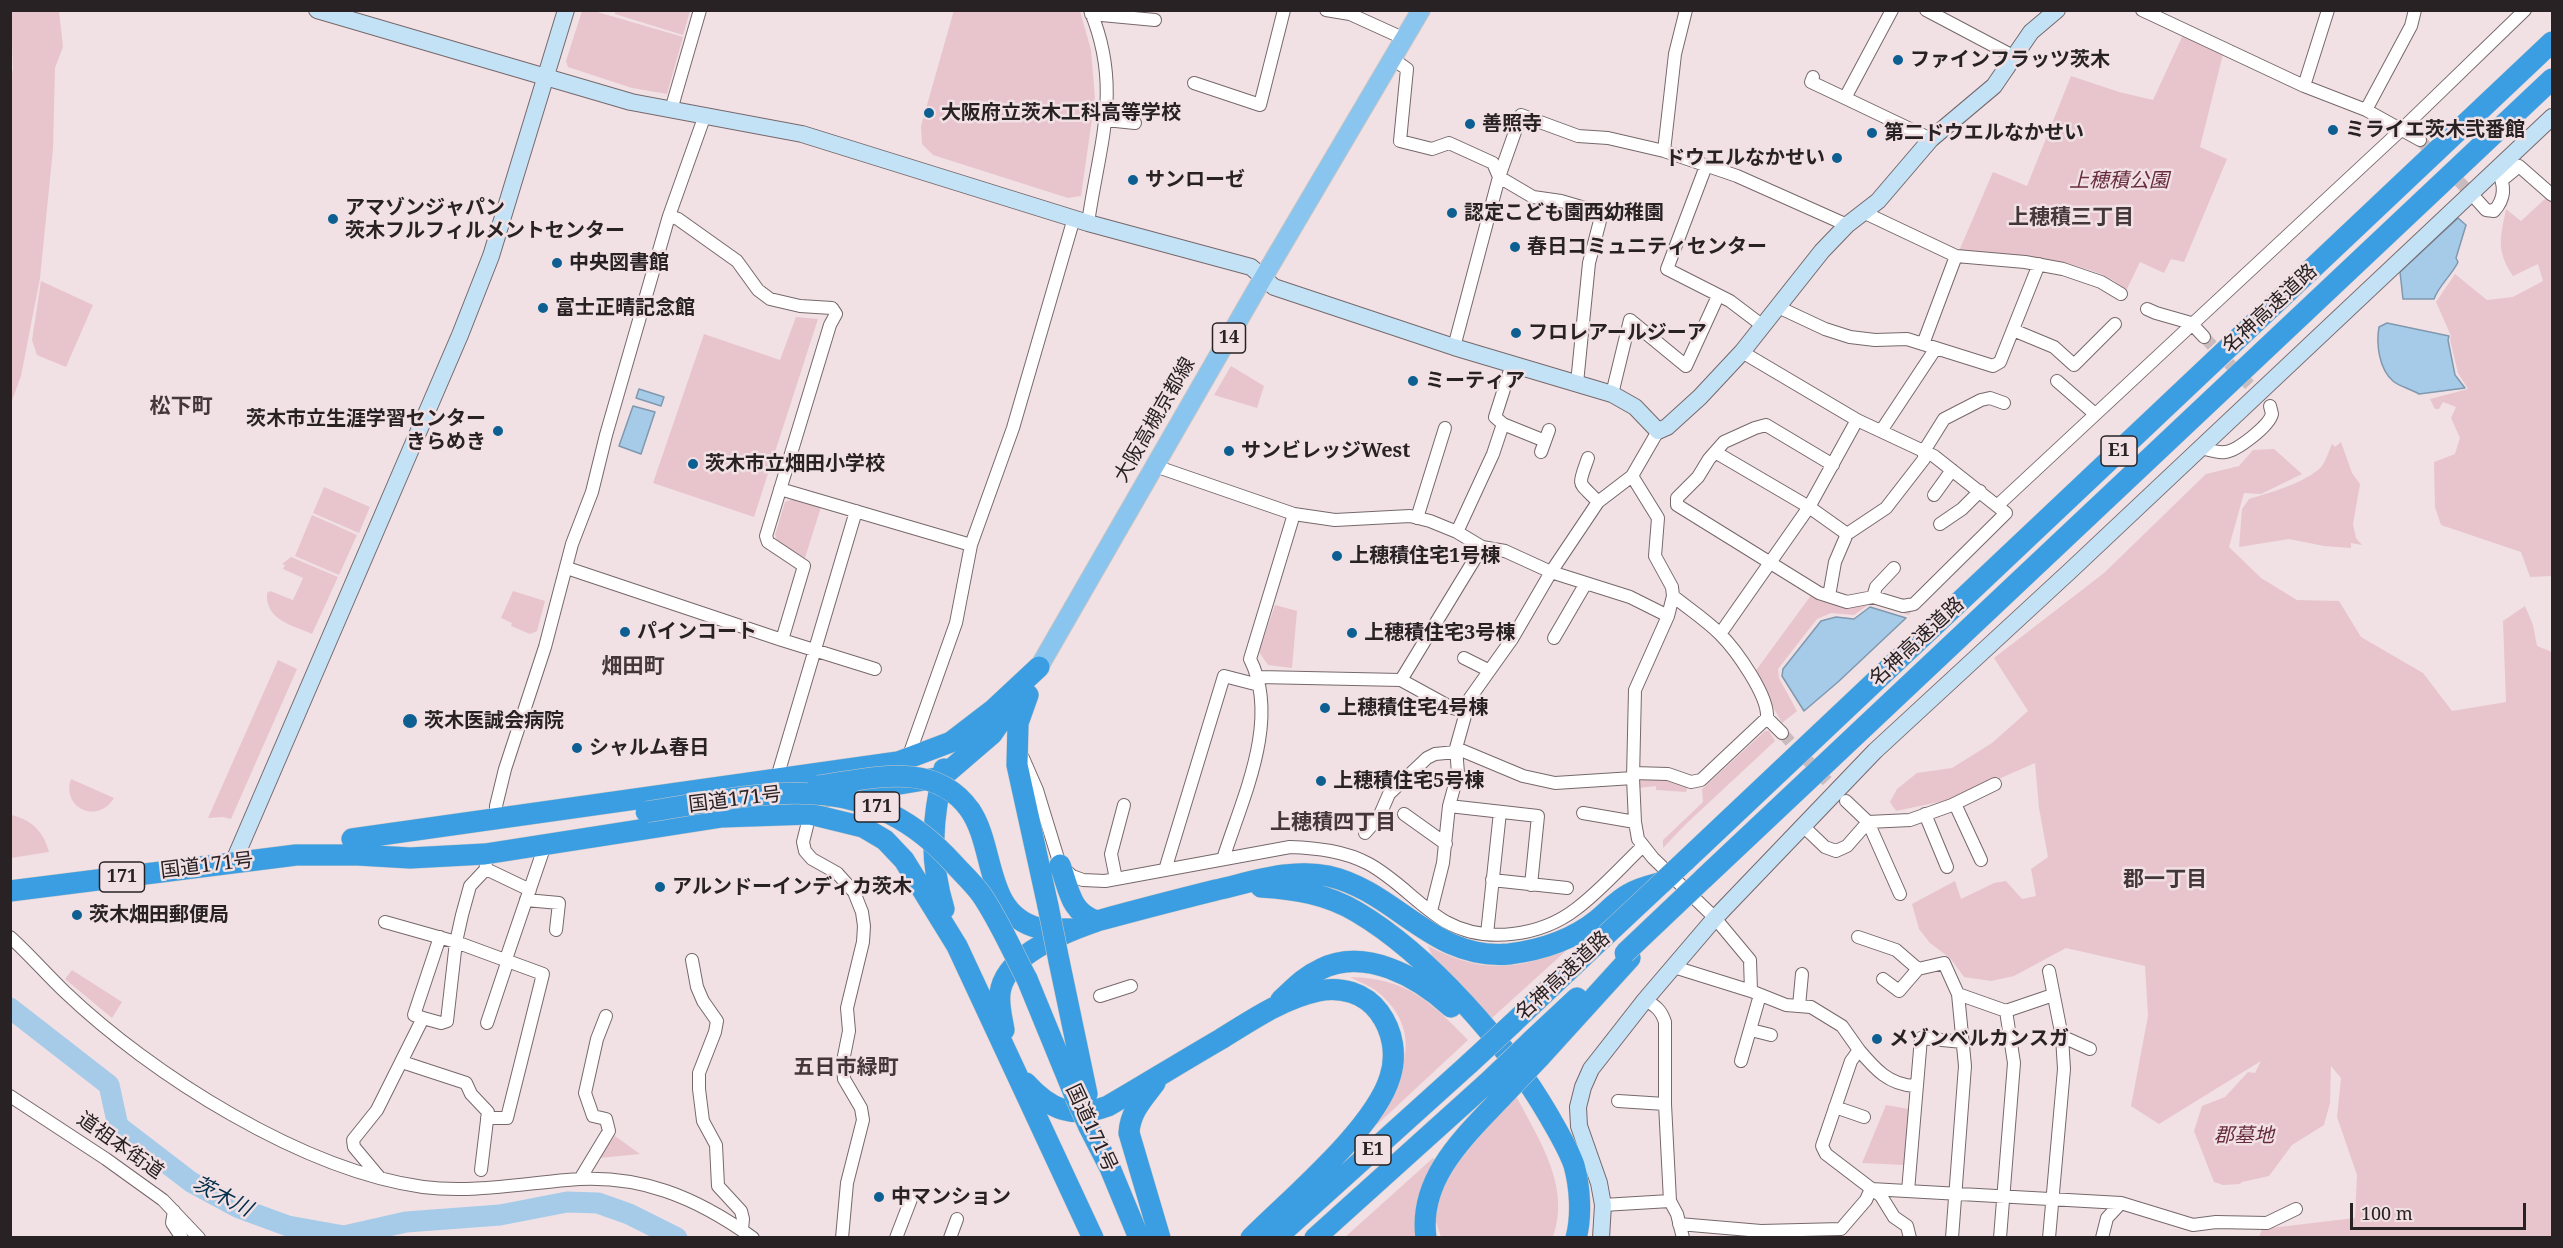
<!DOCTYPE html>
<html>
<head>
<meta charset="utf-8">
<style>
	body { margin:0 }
	#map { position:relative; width:2563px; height:1248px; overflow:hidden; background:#f1e1e4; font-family:"Noto Serif",serif }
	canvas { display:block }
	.frame { position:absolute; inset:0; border:12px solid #282224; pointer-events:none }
	.scale { position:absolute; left:2350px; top:1203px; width:176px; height:27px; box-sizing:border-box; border:3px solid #282224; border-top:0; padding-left:8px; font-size:18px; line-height:21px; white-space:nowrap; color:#282224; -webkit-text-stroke:4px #f1e1e4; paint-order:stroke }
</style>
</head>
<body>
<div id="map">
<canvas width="2563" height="1248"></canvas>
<div class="frame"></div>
<div class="scale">100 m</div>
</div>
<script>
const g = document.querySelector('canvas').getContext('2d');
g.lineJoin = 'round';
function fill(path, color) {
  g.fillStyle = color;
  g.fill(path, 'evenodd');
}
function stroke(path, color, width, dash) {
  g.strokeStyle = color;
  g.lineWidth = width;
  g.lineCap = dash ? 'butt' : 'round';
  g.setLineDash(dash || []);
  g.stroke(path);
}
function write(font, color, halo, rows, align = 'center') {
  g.font = font + ' "Noto Serif","Noto Sans JP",serif';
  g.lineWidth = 5;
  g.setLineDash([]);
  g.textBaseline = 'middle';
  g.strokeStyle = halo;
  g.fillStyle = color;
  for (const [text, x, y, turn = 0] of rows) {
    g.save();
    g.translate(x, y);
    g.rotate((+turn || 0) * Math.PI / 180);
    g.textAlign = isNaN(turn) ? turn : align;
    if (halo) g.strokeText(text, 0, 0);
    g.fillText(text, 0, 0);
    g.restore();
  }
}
const green = new Path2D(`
	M11,10L59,11L63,47L55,68L53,149L40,278L21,376L11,403L10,86L13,68Z
	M954,10L1080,11L1091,50L1095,98L1081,196L1068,198L933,155L922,144L921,126Z
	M582,11H594L683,37L667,94L632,88L568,67L566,61Z
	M615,11V10L690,11L683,35L615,14Z
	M2183,35L2223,54L2200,147L2227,159L2184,262L2171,259L2164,273L2140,262L2126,291C2101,259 1998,254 1959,251L1993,172L2027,186L2071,76L2119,92L2153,100Z
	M2548,196L2552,199V576L2530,577L2521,552L2441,525L2435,507L2434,462L2455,454L2460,438L2451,418L2456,407L2443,402L2439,409H2435L2430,399L2468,389L2458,373L2450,340L2451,336L2436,302L2455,274L2487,300L2513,297L2543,281L2538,264L2513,276C2496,250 2500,239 2506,209L2521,221Z
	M41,281L93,305L66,367L37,355L32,340Z
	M796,317L818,319L754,517L653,483L704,334L780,360Z
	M1231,366L1264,386L1257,408L1214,395Z
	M2341,442L2352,473L2360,484L2353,524L2356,538L2362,545L2351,543V548L2324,546L2289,539L2239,547L2242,509L2249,499C2269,493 2308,482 2322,466C2326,460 2329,451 2332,444L2335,447Z
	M2274,449L2302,474L2261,494L2244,493L2229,547L2261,578L2297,600L2339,601L2361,637L2423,673L2452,711L2506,702L2503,621L2525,606L2533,625L2537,646L2552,652V1237H2259L2262,1229L2355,1218L2357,1175L2337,1117L2341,1078L2331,1066L2330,1103L2324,1125L2292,1145L2269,1176L2242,1182L2240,1184L2223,1185L2214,1182L2194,1131L2202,1106L2225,1097L2248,1072L2255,1073L2261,1061L2159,1124L2131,1106L2148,1016L2145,966L2066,948L2014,976L1991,981L1964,977L1951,959L1930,943L1919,929L1912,904L1955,881L1961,899L1994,883L2006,881L2022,899L2036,896L2031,869L2048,857L2039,808L2035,763L1953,799L1896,811L1890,802L1897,789L1917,773L1952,768L1992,743L2028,711L1994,658L2104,573L2206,474L2239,466L2253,450Z
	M324,487L370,507L359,533L313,513Z
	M795,498L821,507L805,558L778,542L775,535L785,502Z
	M312,515L357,535L339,575L295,556Z
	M291,557L338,577L312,634C292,625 265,620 267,593L270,591L293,600L303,578L283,569L285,565L282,564Z
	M513,591L545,601L537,631L530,634L511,626L512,623L501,618Z
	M1812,594L1872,600L1911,612L1909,615L1871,603L1854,615L1831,613L1817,619L1778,669L1779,678L1797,711L1782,723L1754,673Z
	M1275,605L1297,611L1292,668L1268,665L1259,652Z
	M278,660L297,669L231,819L223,817L208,818Z
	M1765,731H1769L1775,741L1686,824L1663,848V840L1703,802L1702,789Z
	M1639,777L1647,779L1669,778L1688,786L1686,792L1656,790V786L1638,788Z
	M71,779L114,798C98,825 61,808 71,779Z
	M11,815C31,819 44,832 49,852L11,858Z
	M1428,946C1480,973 1514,971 1568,949L1492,1018L1433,958Z
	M72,970L122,1002L112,1018L65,979Z
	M1350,977C1407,978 1431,1002 1468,1040L1368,1133C1396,1088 1431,1038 1379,993C1371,986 1359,982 1350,977Z
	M1516,1096C1539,1140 1571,1186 1553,1237H1441L1436,1222L1435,1202L1456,1161Z
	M1886,1105L1909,1109L1904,1165L1862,1163Z
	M615,1136L640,1154L599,1158Z
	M1433,1158L1436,1161L1416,1237L1344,1238Z`);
const water = new Path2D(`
	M2458,218L2466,225L2456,258L2458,262C2452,275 2439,285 2434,299H2403L2400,272Z
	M2387,323L2449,336L2448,340L2455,375L2465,388L2419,394C2411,389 2398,386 2393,381C2379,369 2376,344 2379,327Z
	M639,389L664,397L661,406L636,398Z
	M633,406L655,412L641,454L619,446Z
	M1870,607L1906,618L1838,682L1804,711L1782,676L1783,669L1821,621L1836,617L1854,619Z`);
const river = new Path2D(`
	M10,1008L109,1085L118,1126L191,1182L239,1208L288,1226L344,1236L406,1222L500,1215L567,1202L598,1203L629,1214L677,1238`);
const streetTunnel = new Path2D(`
	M2420,140L2475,198
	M2204,337L2263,399
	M1782,733L1841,796`);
const street = new Path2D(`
	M1326,10L1350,14L1405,39
	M1686,10L1675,54L1664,151L1737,176L1847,225
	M1892,10L1845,98L1931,139
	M1926,10L2013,56
	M2142,10L2304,86L2366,110L2420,140
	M1091,14L1155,20
	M1393,59L1407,69L1400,141L1432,149L1449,143L1493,163L1499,177
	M1813,77L1811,82L1845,98
	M1194,83L1260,105L1284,10
	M2304,86L2328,10
	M671,110L700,10
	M2366,110L2411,26L2415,10
	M1106,120L1135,123
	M1706,166L1667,269L1730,301L1763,326
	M1499,177L1521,115L1578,136L1608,138L1664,151
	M2502,180L2519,166L2552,195
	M2477,200L2486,210L2494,211C2506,198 2505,184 2497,170
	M1865,213L1956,256L2025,262L2063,269L2101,282L2121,294
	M1088,223C1099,145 1123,88 1090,10
	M1778,307L1825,329L1850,337L1875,340L1907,339L1993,366L2000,362L2039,264
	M2147,309L2156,313L2191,323L2204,337
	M2013,330L2054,347L2074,365L2115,324
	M1923,344L1956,256
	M1454,347L1499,177L1533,197L1561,201L1602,213L1589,263L1577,383
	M1742,352L1857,420L1934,456L2006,513L1914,604L1903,606L1873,597L1847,602L1819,593L1677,505V498L1698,477L1709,459L1724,442L1755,428L1766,425L1833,465
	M2057,381L2095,414
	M1612,394L1630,320L1686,366L1718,296
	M1503,424L1545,441
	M1881,431L1936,348
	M2201,448C2209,450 2217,453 2225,452C2237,451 2269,426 2272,414L2270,406
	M1541,452L1549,430
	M1715,452L1809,507L1847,534L1835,562L1829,596
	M1588,458C1577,489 1578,480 1598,502
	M1155,466L1294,514L1335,520L1410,516L1430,521L1457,532L1482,547L1505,551L1551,572L1630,597L1668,616
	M1632,476L1658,518L1655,556L1672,587L1673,596L1668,616L1635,690L1633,778L1635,822L1638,839L1653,858L1715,918L1750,960L1751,991
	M780,489L971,545L956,623L908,758
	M1934,495L1952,470
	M1998,505L2402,129L2525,10
	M1417,518L1445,428
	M1940,524L1962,509L1980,491
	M1457,532L1493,454L1503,424L1495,417L1512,364
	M1847,534L1886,508L1924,459V451L1944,419L1981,400L1990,398L2004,403
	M971,545L1013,428L1074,218
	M567,568L782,640L804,566L768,542L766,536L830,325L836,314L832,308L800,306L770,299L758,290L737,261L678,219L669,216
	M1873,597L1876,587L1894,568
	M1720,634L1809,507L1857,420
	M1554,638L1586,583
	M782,640L875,669
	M1464,658L1488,670
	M1259,677L1401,680L1482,547
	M1401,680L1452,708L1465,711
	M1767,718L1782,733
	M1456,748L1523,776L1555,783L1633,778
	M1023,758L1037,790L1060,865L1072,876L1083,880L1105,881L1290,847C1317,848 1345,851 1369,864C1398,880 1419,906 1446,922C1486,944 1541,936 1576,909C1600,891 1621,867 1643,846
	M1633,773L1668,774L1691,782L1701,780L1767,718C1769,696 1736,650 1720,634C1706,620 1689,609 1673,596
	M776,781L856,511
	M1846,801L1868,822L1910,820L1952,805L1995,784
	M1955,804L1981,860
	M1449,806L1538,816L1531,885
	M1583,813L1635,822
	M810,814L803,842L805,851L812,859L837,873L854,892L862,912L864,926L863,942L847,1008L849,1031L843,1061L844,1079L861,1108L863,1120L847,1183L842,1238
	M1404,814L1446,844
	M1925,814L1947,867
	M496,820V806L505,769L545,647L572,544L592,492L606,435L669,216L705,115
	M1803,826L1825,847L1836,851L1847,846L1868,822L1900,894
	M1365,833L1379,817L1389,794L1427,758L1435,754L1456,752
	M1223,859C1242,799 1281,720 1250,659L1294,514
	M486,869L530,890
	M1165,870L1224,676L1259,685
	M1116,879L1111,854L1124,805
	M1492,880L1567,888
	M526,900L559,903L556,930
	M1431,911L1443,863L1449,806L1458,773L1456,748L1470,698L1512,639L1551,572L1598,502L1632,476L1658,431
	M385,922L456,942L543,974L507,1118H487
	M1487,934L1500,812
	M10,937C29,954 46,974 65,992C152,1075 302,1170 423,1187C471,1193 519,1184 567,1180C639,1173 696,1197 753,1238
	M1858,937L1896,950L1918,969
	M506,959L545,845
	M692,960L697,987L703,1001L717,1021L715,1032L699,1073V1089L703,1121L716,1145L718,1186L741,1211L743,1219L742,1229
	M1674,967L1751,991L1786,1005L1811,1007L1842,1026L1859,1050
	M2049,971L2062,1037L2064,1069L2049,1238
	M1883,979L1899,991L1918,969L1944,963L1958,994L1965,1066L1952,1238
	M1958,994L2006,1011L2053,995
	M1100,996L1131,986
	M1645,1000C1656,1006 1661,1010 1665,1022V1104L1670,1201L1677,1214L1683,1238
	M1799,1006L1802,974
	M423,1018L414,1015L440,937
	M487,1023L508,960
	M1751,1030L1771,1035
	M2061,1036L2090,1049
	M1741,1061L1760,995
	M402,1062L466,1083L471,1094L488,1112L481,1170
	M10,1096L106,1159L163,1200L199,1238
	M1618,1101L1665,1104
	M1835,1107L1864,1117
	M380,1178L354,1147L353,1140L377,1110L423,1018L441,1023L447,1021L456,942L462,915L470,886L486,869L485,854
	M580,1179L609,1131L606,1119L593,1116L585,1093L597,1039L606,1016
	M1871,1189L2121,1203L2193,1225L2216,1222L2267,1223L2296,1209
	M1908,1191L1921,1038L1963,1042
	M1603,1205L1670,1201
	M174,1211L172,1223L182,1238
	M1679,1224L1761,1231L1841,1229L1866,1200L1871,1189
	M896,1238L911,1199
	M950,1238L957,1219
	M1910,1238L1907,1226L1894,1217L1881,1196L1826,1154L1822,1146L1851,1061L1859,1050C1875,1069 1889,1085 1915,1086
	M2000,1238L2014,1063L2006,1011
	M2102,1238L2107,1218L2121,1203`);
const secondary = new Path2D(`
	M317,10L631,102L802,134L1088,223L1251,267L1274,287L1454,347L1612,394L1635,407L1658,431L1667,427L1700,397L1742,352L1822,251L1847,225L1878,201L1931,139L1994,86L2031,32L2057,10
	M233,863L460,335L491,256L566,10
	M1601,1238L1603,1205L1599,1183L1579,1126L1578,1107L1583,1087L1591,1069L1645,1000L1715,918L1875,751L2070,571L2552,117`);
const primary = new Path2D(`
	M1039,667L1263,278L1421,10`);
const highway = new Path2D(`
	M1028,695L1018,723L1017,765L1048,906
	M828,796L942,777L992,734L1016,699
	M970,810C996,848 984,915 1039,928C1048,930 1061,929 1071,929
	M352,839L898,762L951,742L994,709L1039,667
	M1685,861L2552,42
	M1060,865C1069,889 1070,913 1097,921
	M1703,879L2552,79
	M1261,887C1295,889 1327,894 1357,912C1428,954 1508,1045 1549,1116C1558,1132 1568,1148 1574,1165C1580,1187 1582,1216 1576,1238
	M10,891L296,855H358L410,858L485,854L722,817L810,814L863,827L885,840L904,860L957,946L1093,1238
	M944,909C929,860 932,818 944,769
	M1059,961L1087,1094
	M1027,979L1075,1096
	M1281,1000C1294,988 1305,976 1321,969C1365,947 1418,977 1451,1007
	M1512,1024L1606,935
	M1004,1030C1002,1017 997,1001 1001,988C1010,953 1065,932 1097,921C1137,910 1176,900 1216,890C1252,882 1291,868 1328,876C1396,891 1433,961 1509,954C1541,950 1572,940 1597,920C1607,912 1617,900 1629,894C1638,888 1652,885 1663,882
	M1530,1042L1577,998
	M1540,1057L1630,958
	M1026,1083C1050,1110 1073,1119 1108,1106C1146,1084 1183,1061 1221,1039C1252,1020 1282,999 1318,991C1341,986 1365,993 1379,1012C1393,1031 1397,1055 1390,1077C1375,1128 1290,1199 1251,1238
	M1155,1083C1143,1099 1130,1112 1129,1133L1160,1238
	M1089,1127L1110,1168L1139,1238
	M1276,1238L1470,1063
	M1315,1238L1487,1083
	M1426,1238C1418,1179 1464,1137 1501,1098`);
const highwayBridge = new Path2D(`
	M818,786C870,779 934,759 970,810
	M646,812C763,794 863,764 953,863C962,873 973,883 981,894C999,920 1012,951 1027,979
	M1048,906L1059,961
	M1606,935L1685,861
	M1625,953L1703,879
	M1470,1063L1512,1024
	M1487,1083L1530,1042
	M1075,1096L1089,1127
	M1501,1098L1540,1057`);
const markers = [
	[1898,60,6,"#0d5f91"],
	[929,113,6,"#0d5f91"],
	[1470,124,6,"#0d5f91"],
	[2333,130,6,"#0d5f91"],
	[1872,133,6,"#0d5f91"],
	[1837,158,6,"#0d5f91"],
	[1133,180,6,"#0d5f91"],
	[1452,213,6,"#0d5f91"],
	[333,219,6,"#0d5f91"],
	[1515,247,6,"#0d5f91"],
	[557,263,6,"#0d5f91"],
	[543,308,6,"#0d5f91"],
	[1516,333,6,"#0d5f91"],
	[1413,381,6,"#0d5f91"],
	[498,431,6,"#0d5f91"],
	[1229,451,6,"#0d5f91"],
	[693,464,6,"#0d5f91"],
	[1337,556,6,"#0d5f91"],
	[625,632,6,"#0d5f91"],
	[1352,633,6,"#0d5f91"],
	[1325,708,6,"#0d5f91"],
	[410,721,8,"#0d5f91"],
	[577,748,6,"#0d5f91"],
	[1321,781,6,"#0d5f91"],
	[660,887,6,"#0d5f91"],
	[77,915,6,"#0d5f91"],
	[1877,1039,6,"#0d5f91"],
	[879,1197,6,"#0d5f91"]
];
const shields = [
	[1229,338,33],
	[2119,451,36],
	[877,807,45],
	[122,877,45],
	[1373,1150,36]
];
const shieldNames = [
	["14",1229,338],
	["E1",2119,451],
	["171",877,807],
	["171",122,877],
	["E1",1373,1150]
];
const poiNames = [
	["ファインフラッツ茨木",1910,60],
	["大阪府立茨木工科高等学校",941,113],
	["善照寺",1482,124],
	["ミライエ茨木弐番館",2345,130],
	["第二ドウエルなかせい",1884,133],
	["ドウエルなかせい",1825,158,"right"],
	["サンローゼ",1145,180],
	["アマゾンジャパン",345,208],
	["茨木フルフィルメントセンター",345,231],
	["認定こども園西幼稚園",1464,213],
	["春日コミュニティセンター",1527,247],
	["中央図書館",569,263],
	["富士正晴記念館",555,308],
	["フロレアールジーア",1528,333],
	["ミーティア",1425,381],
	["茨木市立生涯学習センター",486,419,"right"],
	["きらめき",486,442,"right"],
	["サンビレッジWest",1241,451],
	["茨木市立畑田小学校",705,464],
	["上穂積住宅1号棟",1349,556],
	["パインコート",637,632],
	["上穂積住宅3号棟",1364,633],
	["上穂積住宅4号棟",1337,708],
	["茨木医誠会病院",424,721],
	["シャルム春日",589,748],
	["上穂積住宅5号棟",1333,781],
	["アルンドーインディカ茨木",672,887],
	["茨木畑田郵便局",89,915],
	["メゾンベルカンスガ",1889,1039],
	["中マンション",891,1197]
];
const parkNames = [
	["上穂積公園",2119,181],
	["郡墓地",2244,1136]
];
const streetNames = [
	["名神高速道路",2270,309,-43],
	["大阪高槻京都線",1155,420,-60],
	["名神高速道路",1917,642,-43],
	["国道171号",735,800,-7],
	["国道171号",207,866,-7],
	["名神高速道路",1563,976,-43],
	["国道171号",1091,1128,65],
	["道祖本街道",120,1146,35]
];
const neighbourhoodNames = [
	["上穂積三丁目",2071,218],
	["松下町",181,407],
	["畑田町",633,667],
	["上穂積四丁目",1333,823],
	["郡一丁目",2165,880],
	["五日市緑町",846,1068]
];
const waterNames = [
	["茨木川",222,1197,27]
];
fill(green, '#e8c5cd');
fill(water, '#a6cbe9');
stroke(water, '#8098ae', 1.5);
stroke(river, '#a6cbe9', 21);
stroke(streetTunnel, '#c9bbbe', 12, [12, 6]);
stroke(street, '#76686b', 14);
stroke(secondary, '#76686b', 18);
stroke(primary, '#c7c6c6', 20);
stroke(highway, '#c7c6c6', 22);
stroke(street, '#fff', 12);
stroke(secondary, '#c4e2f6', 16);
stroke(primary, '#89c5ee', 18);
stroke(highway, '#3b9ee2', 21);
stroke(highwayBridge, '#c7c6c6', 22, []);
stroke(highwayBridge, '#3b9ee2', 21);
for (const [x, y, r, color] of markers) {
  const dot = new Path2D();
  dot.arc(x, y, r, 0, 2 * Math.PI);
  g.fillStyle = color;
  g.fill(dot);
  stroke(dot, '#f1e1e4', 2);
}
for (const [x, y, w] of shields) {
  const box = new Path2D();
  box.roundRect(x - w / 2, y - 15, w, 30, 4.5);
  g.fillStyle = '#f1e1e4';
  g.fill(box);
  stroke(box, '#282224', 1.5);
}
write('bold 18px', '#282224', null, shieldNames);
write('bold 20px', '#282224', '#f1e1e4', poiNames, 'left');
write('italic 20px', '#682c3d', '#f1e1e4', parkNames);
write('20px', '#282224', '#f1e1e4', streetNames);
write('bold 21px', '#44373a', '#f1e1e4', neighbourhoodNames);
write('italic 21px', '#002d4a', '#f1e1e4', waterNames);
</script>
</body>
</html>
